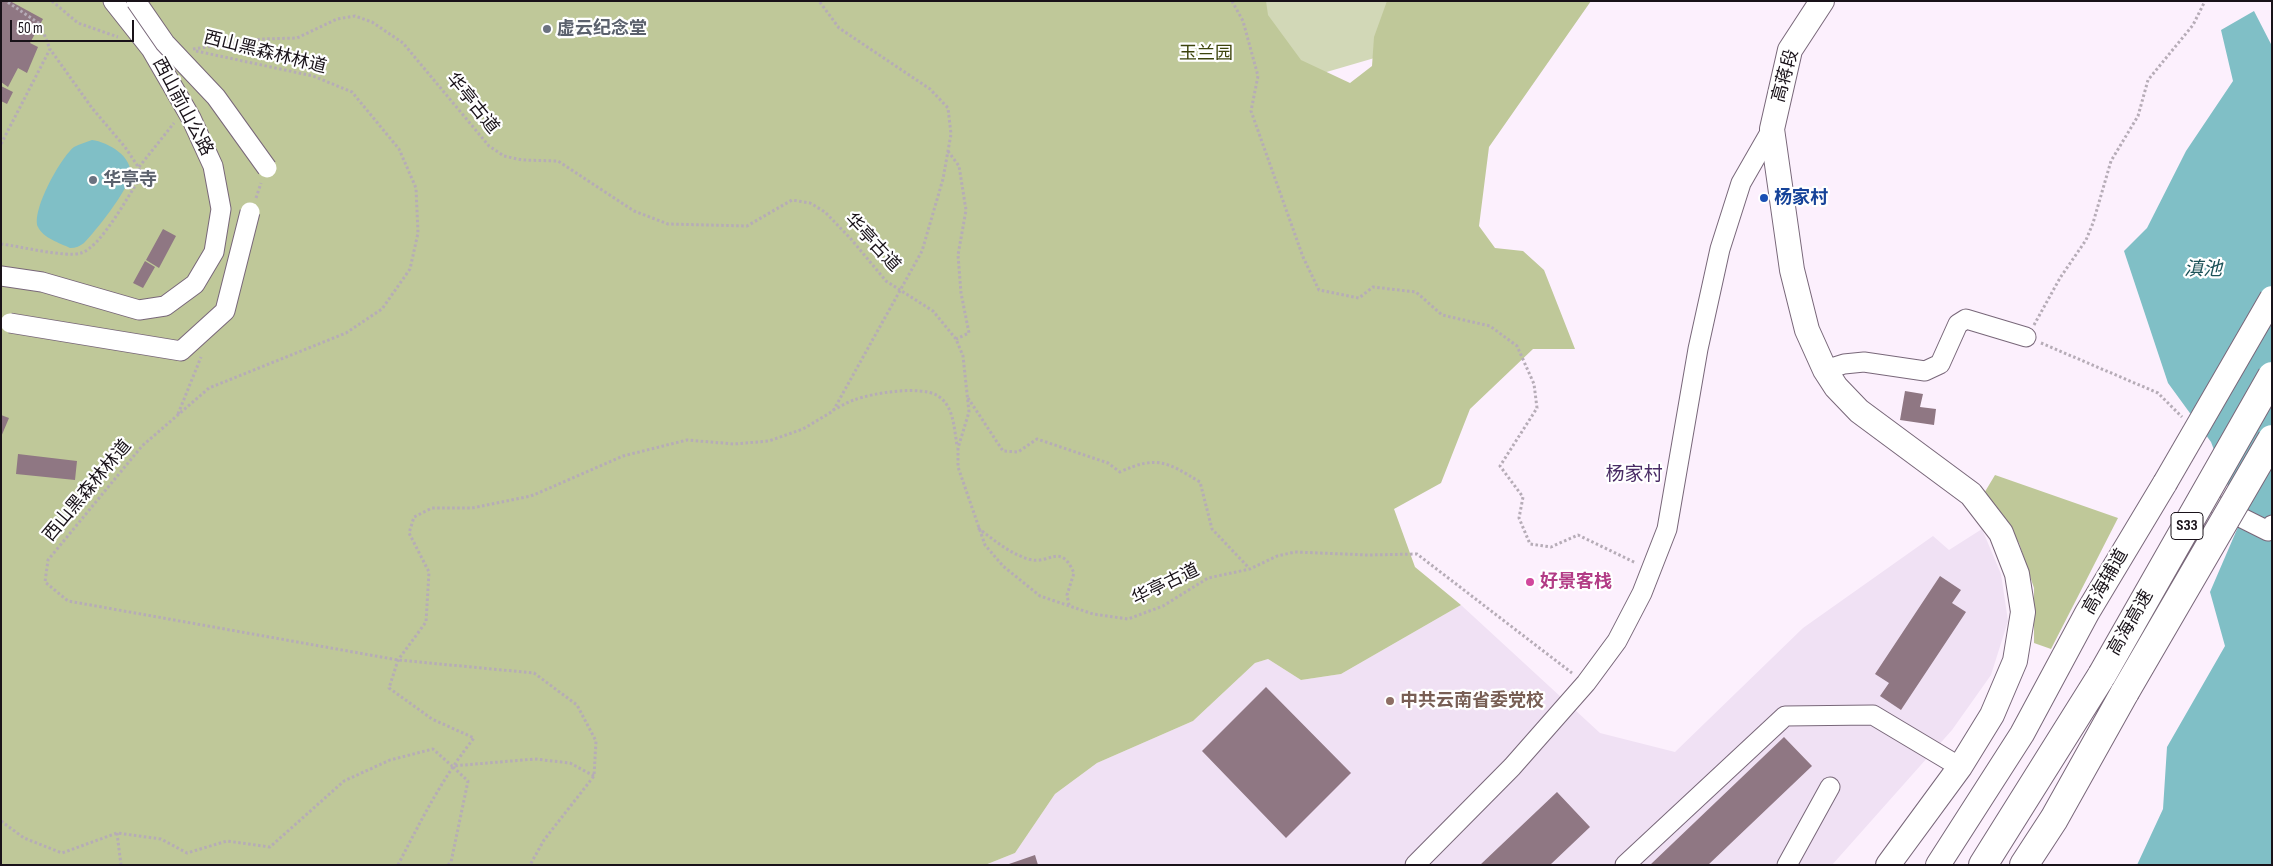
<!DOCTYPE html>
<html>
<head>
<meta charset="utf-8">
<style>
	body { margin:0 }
	#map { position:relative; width:2273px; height:866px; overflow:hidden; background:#fcf0fd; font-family:"Sofia Sans Condensed",sans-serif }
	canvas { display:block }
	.frame { position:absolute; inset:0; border:2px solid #191219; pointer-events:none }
	.scale { position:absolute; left:10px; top:20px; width:124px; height:22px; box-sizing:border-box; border:2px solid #191219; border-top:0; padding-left:6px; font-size:15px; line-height:18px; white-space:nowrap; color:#191219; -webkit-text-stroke:4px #fff; paint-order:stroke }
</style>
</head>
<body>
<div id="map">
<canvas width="2273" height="866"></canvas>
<div class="frame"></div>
<div class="scale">50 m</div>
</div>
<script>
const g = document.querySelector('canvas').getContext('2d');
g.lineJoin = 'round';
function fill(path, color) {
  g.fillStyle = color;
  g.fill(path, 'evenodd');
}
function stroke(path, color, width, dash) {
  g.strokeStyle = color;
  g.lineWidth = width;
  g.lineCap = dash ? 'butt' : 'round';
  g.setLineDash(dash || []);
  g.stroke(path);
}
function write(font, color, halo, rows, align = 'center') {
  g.font = font + ' "Sofia Sans Condensed","Noto Sans SC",sans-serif';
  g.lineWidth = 4.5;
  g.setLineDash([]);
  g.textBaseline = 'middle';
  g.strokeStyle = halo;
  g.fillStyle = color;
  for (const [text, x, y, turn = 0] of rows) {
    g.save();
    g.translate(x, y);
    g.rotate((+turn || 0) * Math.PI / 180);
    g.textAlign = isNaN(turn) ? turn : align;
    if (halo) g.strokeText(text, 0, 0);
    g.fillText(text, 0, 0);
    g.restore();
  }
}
const education = new Path2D(`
	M1982,529L2001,574L2008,621L1991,675L1952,730L1832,865H985L1015,853L1055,794L1097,763L1193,721L1255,663L1268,659L1301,680L1341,674L1461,605L1600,733L1675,752L1803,628L1933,536L1949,550Z`);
const green = new Path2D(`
	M1137,1H1404L1395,52L1169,118Z`);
const forest = new Path2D(`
	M1,1H1266L1268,15L1301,60L1350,83L1372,66L1374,37L1387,1H1591L1489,147L1479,226L1495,248L1523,251L1544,270L1575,349H1533L1470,409L1441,483L1394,509L1415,567L1461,605L1341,674L1301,680L1268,659L1255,663L1193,721L1097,763L1055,794L1015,853L985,865H1Z
	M1995,475L2118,518L2051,649L2034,643V588L2019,543L1983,495Z`);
const water = new Path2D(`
	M2254,11L2272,46V865H2137L2163,809L2167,747L2225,646L2210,592L2241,520L2211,442L2168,383L2124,251L2147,228L2186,151L2233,81L2221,30Z
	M92,140C108,142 134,157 130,176C128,190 95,232 84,243C80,246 76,248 70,248C60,243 43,238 38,227C31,211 61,157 74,147C79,144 87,142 92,140Z`);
const building = new Path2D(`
	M1,1H10L43,19L30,43L38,47L27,73L18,68L8,87L1,82Z
	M1,86L13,92L7,104L1,101Z
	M163,229L176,236L159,268L146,260Z
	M145,261L155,267L143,288L133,283Z
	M1905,391L1923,394L1920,407L1936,409L1934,425L1900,420Z
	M1,415L9,418L1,437Z
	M18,454L77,461L75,480L16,474Z
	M1940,576L1961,590L1952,603L1966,612L1901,710L1880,696L1889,683L1875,674Z
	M1266,687L1351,773L1286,838L1202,751Z
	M1784,737L1812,766L1708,865H1650Z
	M1557,792L1590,827L1550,865H1480Z
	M1035,855L1038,865H1009V864Z`);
const path = new Path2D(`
	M52,1L78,23L118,37
	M1232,1L1243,21L1258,76L1251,111L1303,257L1319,290L1359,298L1373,287L1416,292L1442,315L1490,326L1517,346L1534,384L1537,408L1500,466L1523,497L1519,518L1530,544L1551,547L1578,535L1636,563
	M193,49L262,39L297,38L337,19L355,16L372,22L403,43L489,146L504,156L522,160L558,161L634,211L668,224L747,226L792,200L810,203L825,212L851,239L886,281L933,311L956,339L963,356L969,412L958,448V467L985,545L1003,566L1040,596L1093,614L1128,619L1163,606L1208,578L1250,569L1277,556L1295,552L1368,555L1417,554L1572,673
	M196,51L313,76L352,92L399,149L416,188L418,233L410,269L382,309L346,333L209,388L142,446L48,560L45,582L68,601L398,660L534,673L577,705L596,741L594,776L544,840L530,865
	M1,144L50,49L40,24L6,1
	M948,151L959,166L966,210L958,255L961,293L969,333L956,339
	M139,167L174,123
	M256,198L261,183
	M1,244C19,246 66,258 81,253C101,247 128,196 140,178L139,168L125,147L92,108L50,49
	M2034,325L2060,278L2086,240L2093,223L2111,161L2138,116L2148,80L2193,25L2205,1
	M2041,343L2158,393L2182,417
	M968,398L1003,451L1018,452L1037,439L1108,463L1120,472C1157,455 1167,462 1200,482L1212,529L1249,568
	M833,410C840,407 847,402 854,400C872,393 921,385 938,396C954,406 954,429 957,445
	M178,414L201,357
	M978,528C994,540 1009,553 1028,559C1049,566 1060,541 1074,573L1067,595L1069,605
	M1,821L24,838L62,853L117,833L161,839L187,853L227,841L270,847L344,781L390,760L433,749L452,766L535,759L570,763L594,776
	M117,833L121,865
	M398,865C421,820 443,777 474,738L432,719L389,688L398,660L426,622L429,572L409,533L414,517L432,508H472L531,496L623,456L687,440L734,444L769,441L803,429L833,411L922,251L943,179L951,134L948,108L930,89L839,28L819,1
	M448,865L451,862L468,781L452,766`);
const minor = new Path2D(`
	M1,276L42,282L139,310L165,306L195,284L214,252L221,209L213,166L191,118L151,49L113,1
	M1825,370L1844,364L1864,362L1925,371L1940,364L1958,324L1966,319L2026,337
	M2220,507L2268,531L2272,525
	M1415,865L1512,767L1586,683L1617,641L1642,593L1667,529L1698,349L1720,249L1741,183L1772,129
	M1625,865L1785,716L1873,715L1960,767
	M1787,865L1830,787`);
const major = new Path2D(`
	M1822,1L1790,50L1772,129L1792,270L1807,330L1825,370L1836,387L1859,411L1971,494L2001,533L2017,574L2023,612L2015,661L1992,715L1960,767L1888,865
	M1938,865L2022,734L2087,613L2165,483`);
const highway = new Path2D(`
	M1983,865L2102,675
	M2024,865L2054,819L2125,692`);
const minorBridge = new Path2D(`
	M136,1L165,43L216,97L267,168
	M10,323L181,351L225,311L250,212`);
const majorBridge = new Path2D(`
	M2165,483L2272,298`);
const highwayBridge = new Path2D(`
	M2102,675L2272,376
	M2125,692L2272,439`);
const markers = [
	[547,29,5,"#6b7280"],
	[93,180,5,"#6b7280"],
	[1764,198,5,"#1a4fb4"],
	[1530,582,5,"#d1479c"],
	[1390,701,5,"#8d6e63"]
];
const shields = [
	[2187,526,32]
];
const shieldNames = [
	["S33",2187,526]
];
const worshipNames = [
	["虚云纪念堂",557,29],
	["华亭寺",103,180]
];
const streetNames = [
	["西山黑森林林道",265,53,14],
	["高蒋段",1786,76,-74],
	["华亭古道",472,104,51],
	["西山前山公路",182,107,62],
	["华亭古道",872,243,47],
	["西山黑森林林道",88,491,-50],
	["高海辅道",2106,582,-60],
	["华亭古道",1166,585,-26],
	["高海高速",2131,623,-60]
];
const parkNames = [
	["玉兰园",1206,54]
];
const transitNames = [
	["杨家村",1774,198]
];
const hotelNames = [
	["好景客栈",1540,582]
];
const educationNames = [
	["中共云南省委党校",1400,701]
];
const waterNames = [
	["滇池",2203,270]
];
const neighbourhoodNames = [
	["杨家村",1634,475]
];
fill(education, '#f0e1f4');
fill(green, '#d2d8b7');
fill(forest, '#bfc899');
fill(water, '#80bfc6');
fill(building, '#8f7783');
stroke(minor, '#786779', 21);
stroke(major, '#786779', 26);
stroke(highway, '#786779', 30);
stroke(path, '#b6acb7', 3, [2.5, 2.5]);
stroke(minor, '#fff', 19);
stroke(major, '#fff', 24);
stroke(highway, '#fff', 28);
stroke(minorBridge, '#786779', 21, []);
stroke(majorBridge, '#786779', 26, []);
stroke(highwayBridge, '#786779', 30, []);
stroke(minorBridge, '#fff', 19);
stroke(majorBridge, '#fff', 24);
stroke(highwayBridge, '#fff', 28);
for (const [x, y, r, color] of markers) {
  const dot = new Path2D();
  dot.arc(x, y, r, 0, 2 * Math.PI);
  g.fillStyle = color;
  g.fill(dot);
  stroke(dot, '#fff', 2);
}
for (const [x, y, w] of shields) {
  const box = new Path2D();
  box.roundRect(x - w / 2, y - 13.5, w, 27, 4);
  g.fillStyle = '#fff';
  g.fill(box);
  stroke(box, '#191219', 1);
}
write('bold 16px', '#191219', null, shieldNames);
write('bold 18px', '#5b616d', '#fff', worshipNames, 'left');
write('18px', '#191219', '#fff', streetNames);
write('18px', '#3d440c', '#fff', parkNames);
write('bold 18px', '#164399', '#fff', transitNames, 'left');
write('bold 18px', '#b23c85', '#fff', hotelNames, 'left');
write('bold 18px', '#785e54', '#fff', educationNames, 'left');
write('italic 19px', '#1b5258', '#fff', waterNames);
write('19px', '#492b65', '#fff', neighbourhoodNames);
</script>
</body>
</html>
